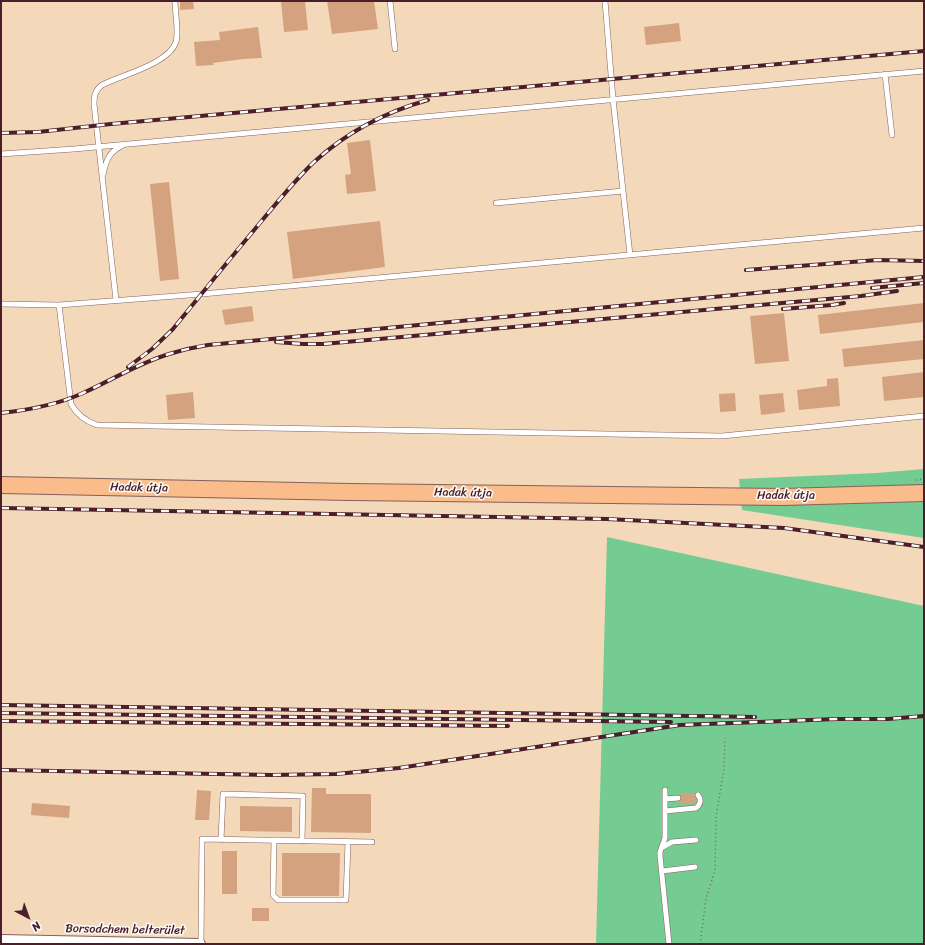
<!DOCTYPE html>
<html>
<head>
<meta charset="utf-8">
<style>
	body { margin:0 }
	#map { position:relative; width:925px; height:945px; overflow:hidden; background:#f3d9ba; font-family:Sriracha,sans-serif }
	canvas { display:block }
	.frame { position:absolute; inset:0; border:2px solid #4a1f2b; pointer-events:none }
	.north { position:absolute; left:8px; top:897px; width:40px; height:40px; -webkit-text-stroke:3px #fdfcf7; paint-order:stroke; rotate:139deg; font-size:11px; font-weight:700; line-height:16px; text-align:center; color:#4a1f2b }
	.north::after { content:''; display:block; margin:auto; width:14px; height:18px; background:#4a1f2b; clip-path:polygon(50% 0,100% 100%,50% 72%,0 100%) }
</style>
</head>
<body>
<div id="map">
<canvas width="925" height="945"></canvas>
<div class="frame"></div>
<div class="north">N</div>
</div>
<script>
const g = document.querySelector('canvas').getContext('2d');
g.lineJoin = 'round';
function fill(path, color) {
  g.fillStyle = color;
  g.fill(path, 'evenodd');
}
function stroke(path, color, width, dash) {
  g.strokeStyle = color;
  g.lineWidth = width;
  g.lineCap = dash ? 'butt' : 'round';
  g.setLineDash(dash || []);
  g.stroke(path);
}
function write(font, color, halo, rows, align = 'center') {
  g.font = font + ' Sriracha,sans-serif';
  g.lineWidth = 3;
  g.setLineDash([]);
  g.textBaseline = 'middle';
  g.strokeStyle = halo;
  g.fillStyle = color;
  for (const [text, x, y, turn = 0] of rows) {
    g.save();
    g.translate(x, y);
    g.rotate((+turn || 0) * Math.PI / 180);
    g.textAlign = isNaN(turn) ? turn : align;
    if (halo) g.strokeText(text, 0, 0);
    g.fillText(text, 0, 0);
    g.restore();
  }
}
const green = new Path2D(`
	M924,469V538L742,510L739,479L877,473Z
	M607,537L924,606V944H596Z`);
const building = new Path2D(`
	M180,1H193L194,9L180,10Z
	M281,1H305L308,30L284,32Z
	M327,1H374L378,29L332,34Z
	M679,23L681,41L646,45L644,27Z
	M258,27L262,58L243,59L213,63L214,65L196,66L194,42L220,40L219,32Z
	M370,140L376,191L347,194L345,175L351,174L347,143Z
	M169,182L179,279L160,281L150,184Z
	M380,221L385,267L293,279L287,232Z
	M924,303V322L820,334L818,315Z
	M252,306L254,321L225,325L222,310Z
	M784,313L789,361L755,364L750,316Z
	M924,340V359L844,367L842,349Z
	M924,372V397L884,401L882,377Z
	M838,378L840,406L799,410L797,390L827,386V379Z
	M193,392L195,418L168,420L166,395Z
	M735,393L736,411L720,412L719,394Z
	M783,393L785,412L761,415L759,395Z
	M312,788H326V794H371V833L311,832Z
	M197,790L211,791L209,820H195Z
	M695,793V803L680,804L679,802L682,798L679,794Z
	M32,803L70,806L69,818L31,815Z
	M240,806L292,807V832L240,831Z
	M222,851H237V894H222Z
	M282,853H340L339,896H282Z
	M252,908H269V921H252Z`);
const path = new Path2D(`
	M916,480L924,479
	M700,944L706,899L715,870L716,817L724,768L725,738`);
const lane = new Path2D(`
	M390,1L395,49
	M605,1L613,99L630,255
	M885,74L892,135
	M1,154L74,149L924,71
	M103,175C106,160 109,152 123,145
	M496,203L623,191
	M116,300L94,104C94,96 95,90 102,85C121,75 169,64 176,42C179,31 175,12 175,1
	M1,304L59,305L202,294L924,228
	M59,305L71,404C77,415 85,421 97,425L722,436L924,416
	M665,790V838L660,852V856L669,944
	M665,799L678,798
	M665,811L696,808C700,805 702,800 698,795
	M221,840L223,794L303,796L302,841
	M274,840L273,895L278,900H346L348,842
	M663,847L672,842L696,840
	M662,871L695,867
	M201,944L202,839L372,842`);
const street = new Path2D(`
	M1,940L200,944`);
const primary = new Path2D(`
	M1,485L350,492L783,497L924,493`);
const rail = new Path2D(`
	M1,133L38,132L111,124L924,51
	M746,270L878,260L924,261
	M872,288L924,283
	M783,309L832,305L844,303
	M276,342L303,344H323L861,296L897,291
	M128,367L152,349L173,329C199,297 224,266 250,235C271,210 291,184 314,162C347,132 385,112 428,100
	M1,413C29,410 57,405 83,393C112,380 139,363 169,354C182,350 195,347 208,345L924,277
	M1,508L607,519L784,528L924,547
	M1,705L755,717
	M1,713L671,722
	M1,721L508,726
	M1,770L271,775L336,774L399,768L680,725L837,719H888L924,716`);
const streetNames = [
	["Hadak útja",139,488,1],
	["Hadak útja",463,493,1],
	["Hadak útja",786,496],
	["Borsodchem belterület",125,930,1]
];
fill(green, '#74cc92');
fill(building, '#d5a27f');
stroke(lane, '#85605d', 6);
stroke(street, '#85605d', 12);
stroke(primary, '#85605d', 18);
stroke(path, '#85605d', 1.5, [1, 3]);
stroke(lane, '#fff', 5);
stroke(street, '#fff', 10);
stroke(primary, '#f9bc8a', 16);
stroke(rail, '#4a1f2b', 4);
stroke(rail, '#fdfcf7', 2.5, [8]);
write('12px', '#4a1f2b', '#fdfcf7', streetNames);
</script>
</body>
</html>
